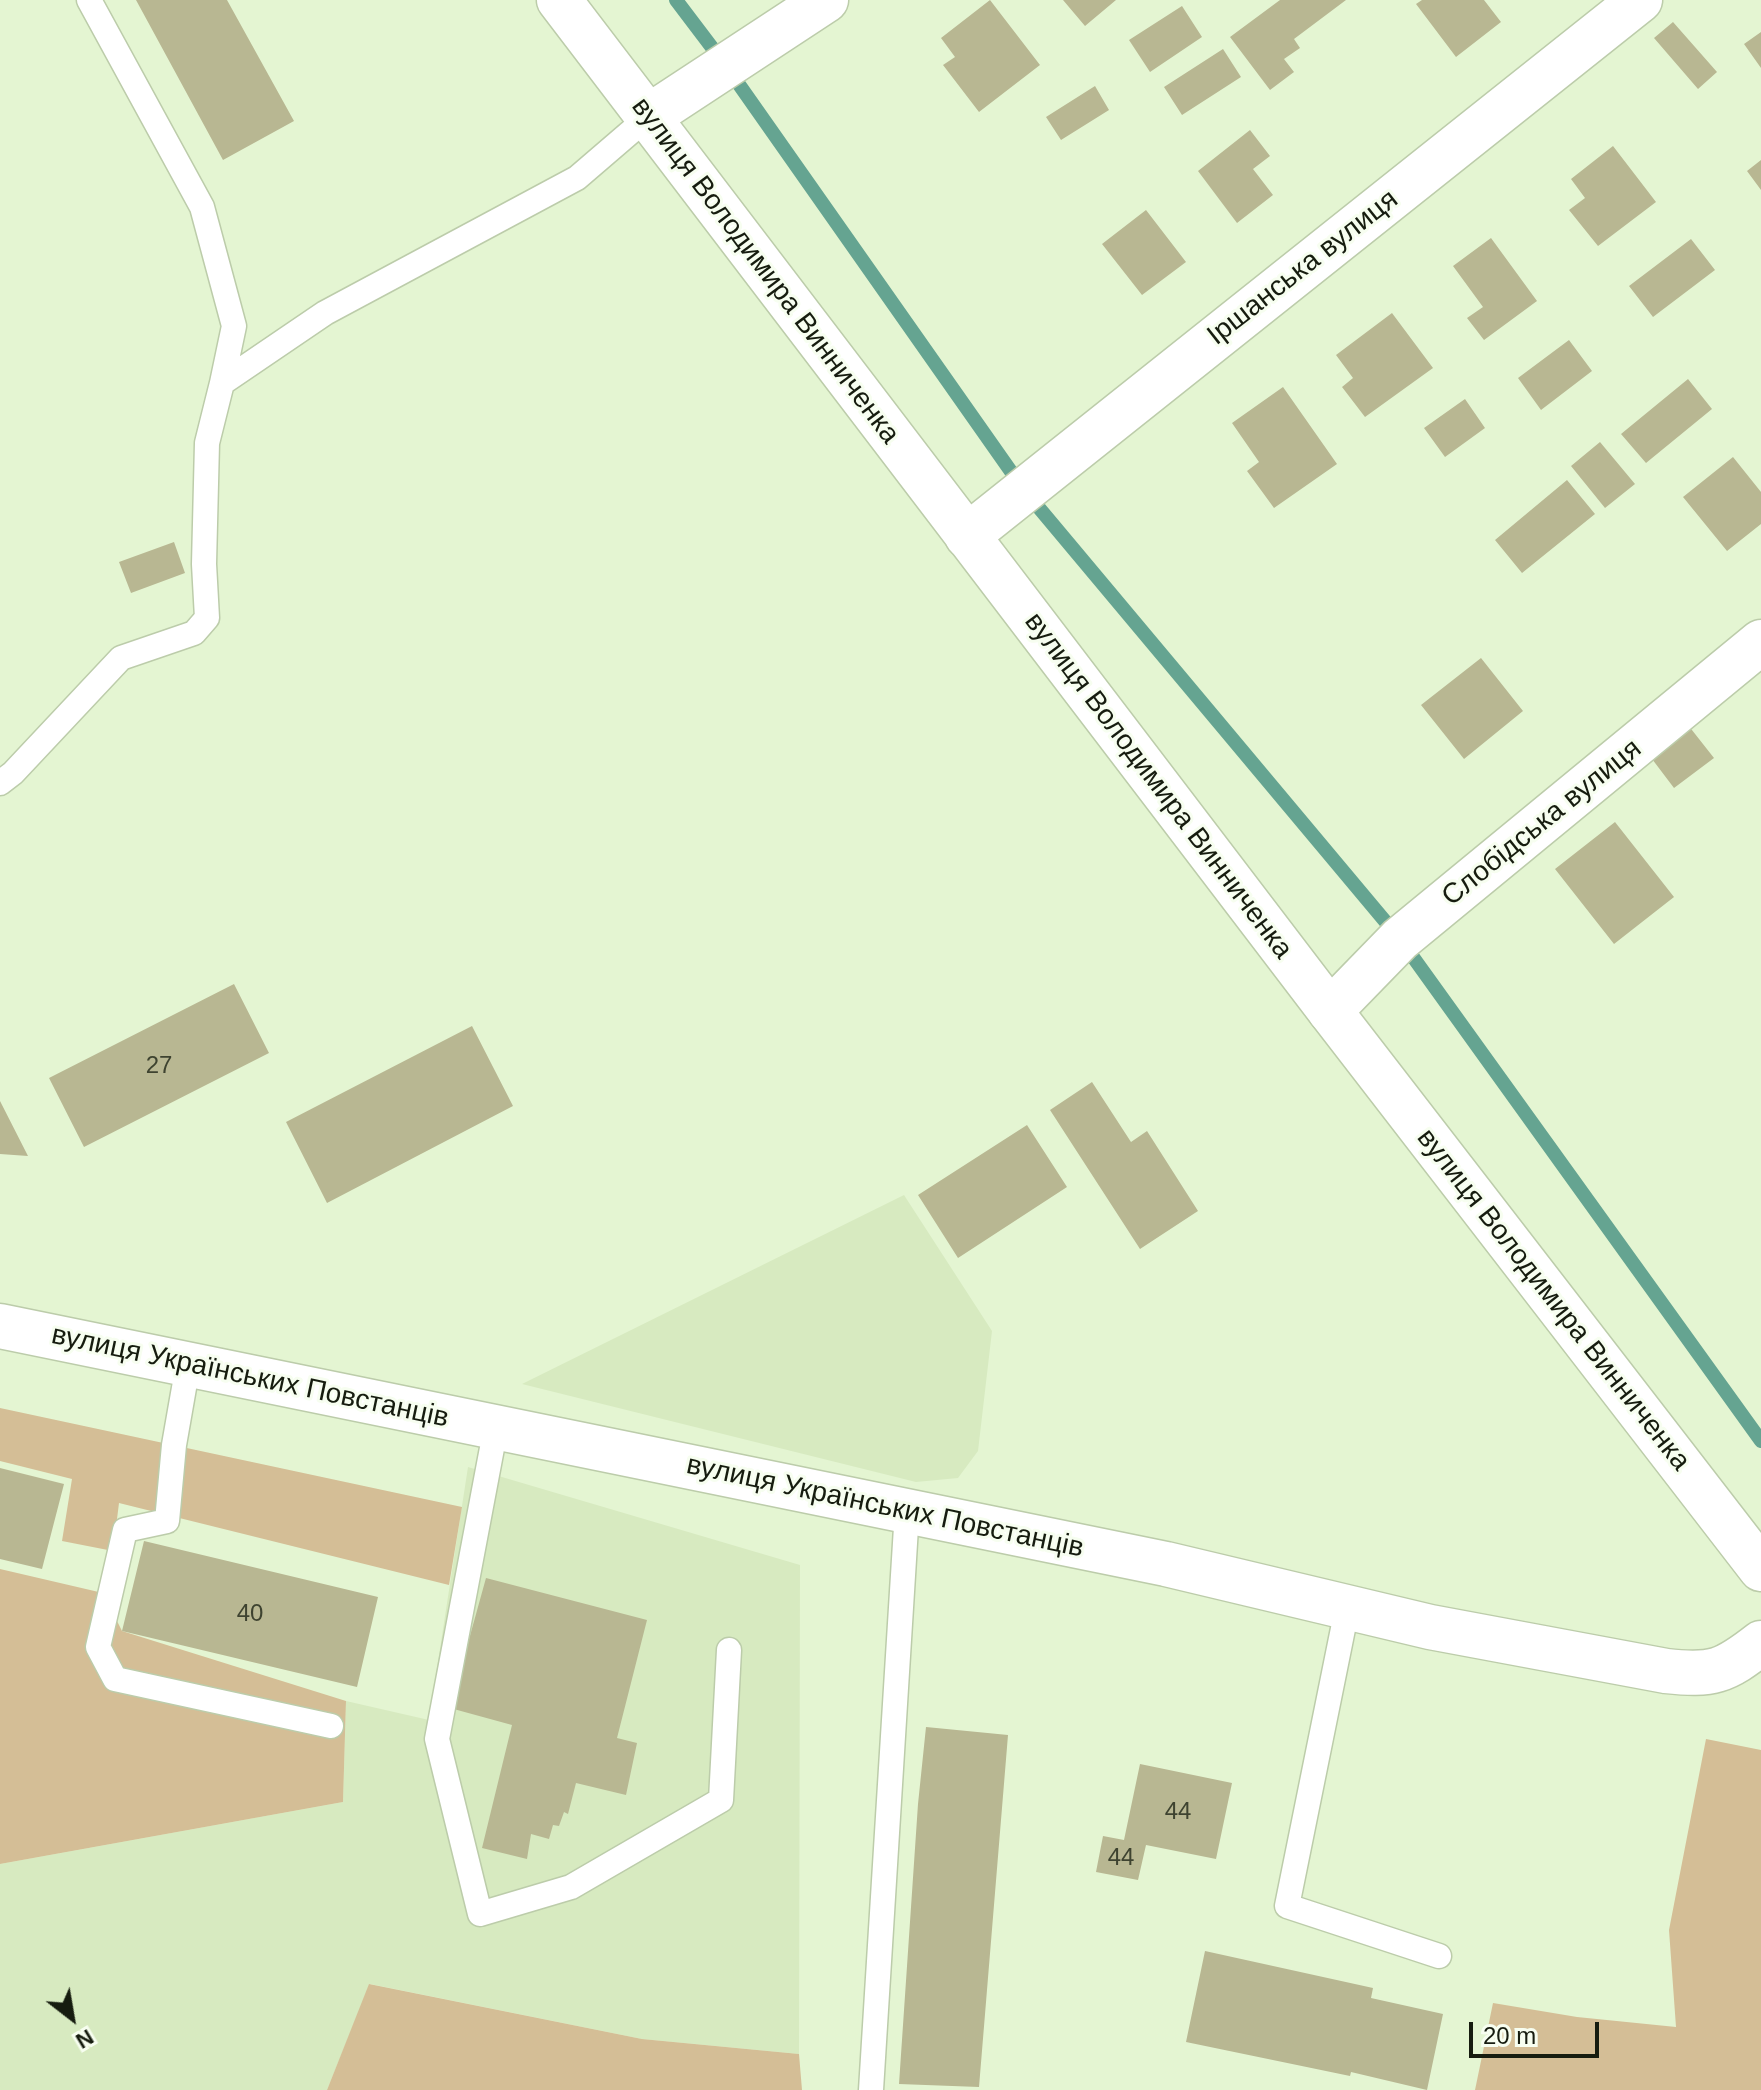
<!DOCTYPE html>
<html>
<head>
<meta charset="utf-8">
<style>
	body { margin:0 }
	#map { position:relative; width:1761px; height:2090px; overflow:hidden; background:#e4f5d2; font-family:Arial,sans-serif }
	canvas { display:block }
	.north { position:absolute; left:32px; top:1978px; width:80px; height:80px; -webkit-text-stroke:6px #f7fef0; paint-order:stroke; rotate:149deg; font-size:22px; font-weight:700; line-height:32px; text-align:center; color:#161c0f }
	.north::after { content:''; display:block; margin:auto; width:28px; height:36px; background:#161c0f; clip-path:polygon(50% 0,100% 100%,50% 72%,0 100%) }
	.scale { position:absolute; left:1469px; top:2022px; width:130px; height:36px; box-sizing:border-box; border:4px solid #161c0f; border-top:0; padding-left:10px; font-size:24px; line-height:28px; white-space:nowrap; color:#161c0f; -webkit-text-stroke:6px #f7fef0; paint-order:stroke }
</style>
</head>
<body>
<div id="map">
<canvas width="1761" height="2090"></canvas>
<div class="north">N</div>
<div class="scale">20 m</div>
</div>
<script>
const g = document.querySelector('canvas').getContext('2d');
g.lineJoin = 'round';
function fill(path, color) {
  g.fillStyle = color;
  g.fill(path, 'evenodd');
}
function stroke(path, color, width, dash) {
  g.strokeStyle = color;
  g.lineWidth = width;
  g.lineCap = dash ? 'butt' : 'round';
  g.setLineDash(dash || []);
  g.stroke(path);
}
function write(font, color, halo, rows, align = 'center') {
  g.font = font + ' Arial,sans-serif';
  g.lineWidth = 6;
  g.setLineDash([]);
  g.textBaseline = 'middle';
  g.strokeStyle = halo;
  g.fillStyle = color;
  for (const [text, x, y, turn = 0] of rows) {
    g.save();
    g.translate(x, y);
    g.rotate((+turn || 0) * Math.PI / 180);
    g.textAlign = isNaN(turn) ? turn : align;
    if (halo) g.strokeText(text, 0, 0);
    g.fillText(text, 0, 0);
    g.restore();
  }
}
const built = new Path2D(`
	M904,1195L992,1331L978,1451L958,1478L916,1482L522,1384Z
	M468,1467L800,1565L799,2054L642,2039L370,1984L327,2090H0V1864L343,1802L346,1701L429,1720Z`);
const green = new Path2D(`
	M0,1408L462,1507L449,1585L119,1503L113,1551L62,1541L72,1479L0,1461Z
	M0,1569L103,1593L122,1631L346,1701L343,1802L0,1864Z
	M1706,1739L1761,1750V2090H1475L1493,2003L1577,2017L1676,2027L1669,1930Z
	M369,1984L642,2039L799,2054L802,2090H327Z`);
const stream = new Path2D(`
	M676,0L726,66L1024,490L1400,939L1761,1441`);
const building = new Path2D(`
	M136,0H227L294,121L223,160Z
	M990,0L1040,65L979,112L943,65L955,57L941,38Z
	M1063,0H1116L1085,26Z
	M1280,0H1346L1294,39L1300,48L1284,59L1294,72L1270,90L1230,37Z
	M1422,0H1484L1501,22L1456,57L1416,4Z
	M1182,6L1202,37L1150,72L1129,40Z
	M1673,22L1717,72L1698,89L1654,38Z
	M1761,32V68L1744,44Z
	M1223,49L1241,77L1182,115L1164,87Z
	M1095,86L1109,110L1061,140L1046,117Z
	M1250,130L1270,156L1253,169L1273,195L1237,223L1198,171Z
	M1613,146L1656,202L1598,246L1569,210L1585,198L1571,179Z
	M1761,160V190L1747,171Z
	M1146,210L1186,262L1142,295L1102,244Z
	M1491,238L1537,301L1484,340L1467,318L1483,307L1453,266Z
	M1691,239L1715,270L1653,317L1629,286Z
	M1392,313L1433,368L1365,417L1342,387L1353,378L1336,355Z
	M1569,340L1592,371L1541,410L1518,378Z
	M1688,379L1712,409L1646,463L1621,434Z
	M1283,387L1337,464L1274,508L1247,471L1259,462L1232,423Z
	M1465,399L1485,428L1445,457L1424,428Z
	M1600,442L1635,484L1605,508L1571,466Z
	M1733,457L1761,492V524L1727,551L1683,497Z
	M1567,480L1595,514L1522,573L1495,540Z
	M174,542L185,573L131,593L119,562Z
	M1481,658L1523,711L1464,759L1421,705Z
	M1688,725L1714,758L1674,788L1649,755Z
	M1615,822L1674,897L1614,944L1555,869Z
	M234,984L269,1053L84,1147L49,1078Z
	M472,1026L513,1106L327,1203L286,1122Z
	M1092,1082L1131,1142L1147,1131L1198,1211L1140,1249L1050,1110Z
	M0,1101L28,1156L0,1154Z
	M1027,1125L1067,1187L958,1258L918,1195Z
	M0,1468L64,1484L42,1569L0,1559Z
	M144,1541L378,1597L357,1687L122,1631Z
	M486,1578L647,1620L617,1738L637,1743L626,1795L576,1783L568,1814L564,1812L559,1826L553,1825L549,1839L531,1834L527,1859L482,1848L512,1725L450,1708Z
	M926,1727L1008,1735L979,2087L899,2084L918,1804Z
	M1140,1764L1232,1783L1216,1859L1146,1845L1138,1880L1096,1872L1103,1836L1124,1840Z
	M1205,1951L1373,1988L1371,1998L1443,2014L1427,2090L1351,2072L1350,2076L1186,2042Z`);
const service = new Path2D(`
	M89,0L202,207L234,326L222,383
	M0,783L13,773L121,658L194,633L207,618L204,564L207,443L222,383L325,313L577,178L648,117
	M188,1365L174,1445L167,1521L125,1530L98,1647L115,1679L331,1726
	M496,1427L437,1739L480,1914L571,1887L721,1800L729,1650
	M1347,1609L1287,1906L1439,1956
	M871,2090L907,1511`);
const minor = new Path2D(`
	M648,117L826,0
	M967,536L1640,0
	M1330,1011L1400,939L1761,642`);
const tertiary = new Path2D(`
	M0,1326L1166,1564L1430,1627L1666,1671C1713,1676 1724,1672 1761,1643`);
const secondary = new Path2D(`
	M559,0L1330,1011L1761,1569`);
const numberNames = [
	["27",159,1066],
	["40",250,1614],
	["44",1178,1812],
	["44",1121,1858]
];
const streetNames = [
	["Іршанська вулиця",1303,268,-38],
	["вулиця Володимира Винниченка",765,271,53],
	["вулиця Володимира Винниченка",1158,786,53],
	["Слобідська вулиця",1542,823,-39],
	["вулиця Володимира Винниченка",1553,1300,52],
	["вулиця Українських Повстанців",250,1377,12],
	["вулиця Українських Повстанців",885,1507,12]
];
fill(built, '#d7eac0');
fill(green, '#d4be96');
stroke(stream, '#65a491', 14);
fill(building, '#b8b792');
stroke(service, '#bcccaa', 27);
stroke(minor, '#bcccaa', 47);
stroke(tertiary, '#bcccaa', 47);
stroke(secondary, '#bcccaa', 47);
stroke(service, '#fff', 24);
stroke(minor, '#fff', 44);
stroke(tertiary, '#fff', 44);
stroke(secondary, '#fff', 44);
write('24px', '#3e4330', null, numberNames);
write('28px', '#161c0f', '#f7fef0', streetNames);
</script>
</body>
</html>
